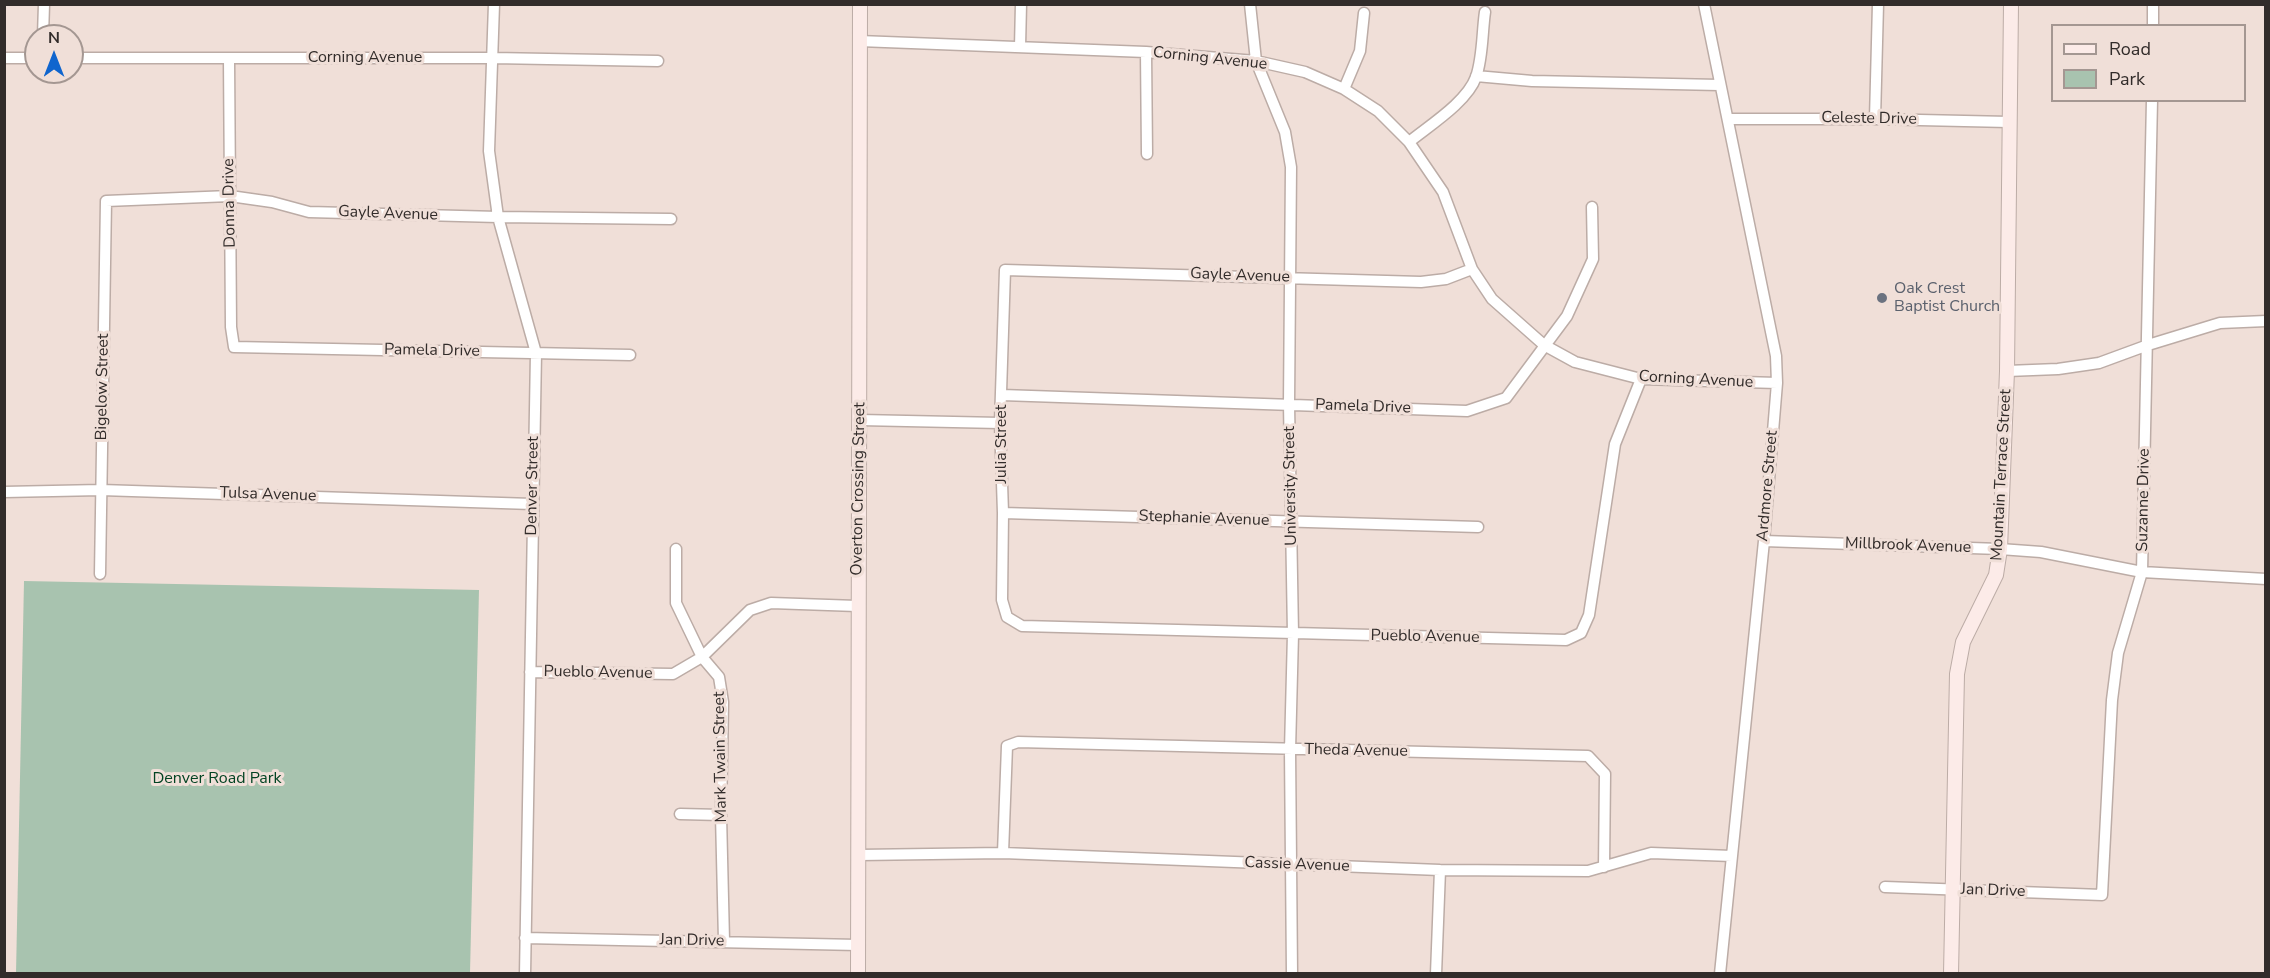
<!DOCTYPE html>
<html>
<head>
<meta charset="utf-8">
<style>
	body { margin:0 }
	#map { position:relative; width:2270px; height:978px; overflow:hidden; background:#f0dfd8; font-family:"Nunito Sans",sans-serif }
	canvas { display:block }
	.frame { position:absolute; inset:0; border:6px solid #322c2a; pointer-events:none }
	.legend { position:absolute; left:2051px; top:24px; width:195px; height:78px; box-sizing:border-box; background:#f0dfd8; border:2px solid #a49792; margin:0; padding:8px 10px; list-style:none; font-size:18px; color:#322c2a }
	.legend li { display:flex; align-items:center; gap:12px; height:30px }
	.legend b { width:30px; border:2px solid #a49792 }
	.north { position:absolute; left:24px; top:24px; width:60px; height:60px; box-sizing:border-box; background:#f0dfd8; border:2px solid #a49792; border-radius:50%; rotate:0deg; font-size:16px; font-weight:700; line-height:24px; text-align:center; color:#322c2a }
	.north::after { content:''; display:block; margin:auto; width:21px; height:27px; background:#0f65ce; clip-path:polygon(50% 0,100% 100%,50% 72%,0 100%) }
</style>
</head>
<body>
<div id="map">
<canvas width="2270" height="978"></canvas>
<div class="frame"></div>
<ul class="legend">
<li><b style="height:8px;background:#fcebe8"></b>Road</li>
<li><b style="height:16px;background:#a8c3af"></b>Park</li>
</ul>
<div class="north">N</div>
</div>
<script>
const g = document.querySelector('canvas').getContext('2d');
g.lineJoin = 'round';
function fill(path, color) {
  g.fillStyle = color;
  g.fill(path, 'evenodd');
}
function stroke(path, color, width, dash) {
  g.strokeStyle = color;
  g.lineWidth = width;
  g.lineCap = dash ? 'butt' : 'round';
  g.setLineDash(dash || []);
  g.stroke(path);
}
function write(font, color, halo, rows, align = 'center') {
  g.font = font + ' "Nunito Sans",sans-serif';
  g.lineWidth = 6;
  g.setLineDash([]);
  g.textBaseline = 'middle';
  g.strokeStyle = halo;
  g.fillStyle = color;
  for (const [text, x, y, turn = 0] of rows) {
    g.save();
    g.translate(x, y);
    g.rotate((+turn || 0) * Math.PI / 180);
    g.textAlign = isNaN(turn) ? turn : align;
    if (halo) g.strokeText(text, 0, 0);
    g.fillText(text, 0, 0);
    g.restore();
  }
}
const green = new Path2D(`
	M24,581L479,590L470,973H16Z`);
const street = new Path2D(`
	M494,4L489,151L498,217L536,353L525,974
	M1250,4L1256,61L1285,132L1291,167L1289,404L1293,634L1290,750L1292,974
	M1704,4L1776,356L1777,383L1764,541L1720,974
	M2153,26V4
	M43,36L44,4
	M859,41L1146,52L1256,61L1305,72L1344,89L1378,111L1409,142L1443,192L1472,269L1492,299L1544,345L1575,362L1641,379L1777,383
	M1020,47L1021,4
	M1146,52L1147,154
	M4,58H36
	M72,58H493L658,61
	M229,59L231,327L234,347L630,355
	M1476,76L1532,81L1719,85
	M1344,89L1360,51L1364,13
	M1729,119H1875L2009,122
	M1875,119L1878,4
	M1409,142C1430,125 1467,102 1476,77C1483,57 1482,32 1485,12
	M1472,269L1446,279L1421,282L1005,270L1000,423L1003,513L1002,600L1007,617L1022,626L1566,640L1581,633L1589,615L1615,444L1641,379
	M2007,371L2058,369L2099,363L2148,345L2220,323L2266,321
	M1002,395L1467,411L1506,398L1567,316L1593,259L1592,207
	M860,420L1000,423
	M4,492L101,490L532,504
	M1003,513L1478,527
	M1764,541L2000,549L2041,552L2142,572L2266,579
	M676,549V603L702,657L719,677L723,702L721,815L724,941
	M100,574L106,201L230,196L272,202L309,212L498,217L671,219
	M530,672L673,674L702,657L750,610L771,603L857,606
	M680,814L721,815
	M1003,853L1007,746L1018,742L1588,756L1605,774L1604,867
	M859,855L1003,853L1440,870L1588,871L1651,853L1732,856
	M1885,887L2102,895L2112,700L2118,653L2142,572L2152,100
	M525,938L858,945
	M1436,974L1440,870`);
const secondary = new Path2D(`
	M858,974L860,4
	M1951,974L1957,674L1963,642L1996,575L2000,549L2007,371L2011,4`);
const markers = [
	[1882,298,6,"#6b7280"]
];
const streetNames = [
	["Corning Avenue",365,58],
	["Corning Avenue",1210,59,6],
	["Celeste Drive",1869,119,1],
	["Donna Drive",230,203,-91],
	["Gayle Avenue",388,214,2],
	["Gayle Avenue",1240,276,2],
	["Pamela Drive",432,351,1],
	["Corning Avenue",1696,380,3],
	["Bigelow Street",103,387,-89],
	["Pamela Drive",1363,407,2],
	["Julia Street",1002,444,-90],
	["Mountain Terrace Street",2002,475,-87],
	["Denver Street",533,486,-89],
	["University Street",1291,486,-91],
	["Ardmore Street",1768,486,-85],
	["Overton Crossing Street",859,489,-89],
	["Tulsa Avenue",268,495,2],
	["Suzanne Drive",2144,500,-89],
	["Stephanie Avenue",1204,519,2],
	["Millbrook Avenue",1908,546,2],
	["Pueblo Avenue",1425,637,1],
	["Pueblo Avenue",598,673,1],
	["Theda Avenue",1356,751,1],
	["Mark Twain Street",721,757,-91],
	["Cassie Avenue",1297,865,2],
	["Jan Drive",1993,891,2],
	["Jan Drive",692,941,1]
];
const worshipNames = [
	["Oak Crest",1894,289],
	["Baptist Church",1894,307]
];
const parkNames = [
	["Denver Road Park",217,779]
];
fill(green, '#a8c3af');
stroke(street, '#bcaca6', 13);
stroke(secondary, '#bcaca6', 16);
stroke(street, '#fff', 10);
stroke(secondary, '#fcebe8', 14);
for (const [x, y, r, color] of markers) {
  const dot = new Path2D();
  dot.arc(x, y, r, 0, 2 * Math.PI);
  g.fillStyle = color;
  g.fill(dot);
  stroke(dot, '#f0dfd8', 2);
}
write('16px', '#322c2a', '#f0dfd8', streetNames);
write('16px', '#5b616d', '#f0dfd8', worshipNames, 'left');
write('16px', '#024322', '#f0dfd8', parkNames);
</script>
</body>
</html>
